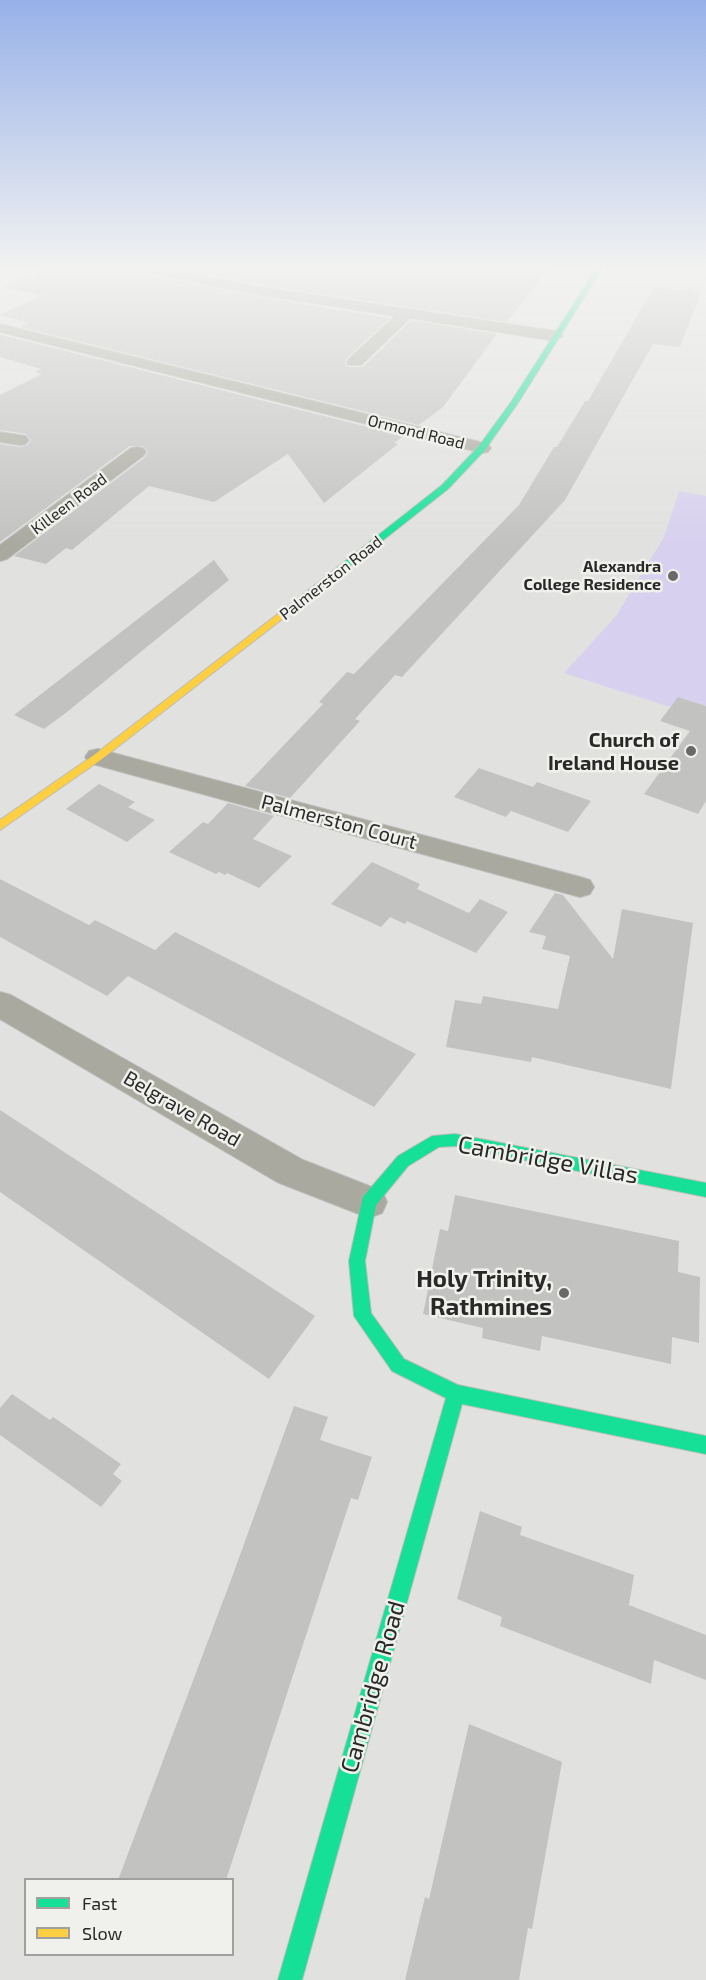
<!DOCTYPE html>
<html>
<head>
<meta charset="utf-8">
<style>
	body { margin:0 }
	#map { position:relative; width:706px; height:1980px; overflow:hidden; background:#e1e2e0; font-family:"Exo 2",sans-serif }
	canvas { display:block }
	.legend { position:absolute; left:24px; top:1878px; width:210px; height:78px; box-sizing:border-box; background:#f0f0ec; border:2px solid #a0a09e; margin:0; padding:8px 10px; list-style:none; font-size:18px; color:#292928 }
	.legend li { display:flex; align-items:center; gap:12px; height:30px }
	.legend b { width:30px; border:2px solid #a0a09e }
</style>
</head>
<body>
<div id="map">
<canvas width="706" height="1980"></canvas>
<ul class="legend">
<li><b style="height:8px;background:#16e098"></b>Fast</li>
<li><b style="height:8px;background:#ffcf43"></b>Slow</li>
</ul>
</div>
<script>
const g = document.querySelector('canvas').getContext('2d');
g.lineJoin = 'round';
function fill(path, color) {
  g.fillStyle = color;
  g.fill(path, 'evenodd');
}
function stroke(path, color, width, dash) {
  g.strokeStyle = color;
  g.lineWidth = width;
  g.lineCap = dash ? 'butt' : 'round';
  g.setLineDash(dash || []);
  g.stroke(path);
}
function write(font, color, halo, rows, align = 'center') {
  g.font = font + ' "Exo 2",sans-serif';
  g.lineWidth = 5;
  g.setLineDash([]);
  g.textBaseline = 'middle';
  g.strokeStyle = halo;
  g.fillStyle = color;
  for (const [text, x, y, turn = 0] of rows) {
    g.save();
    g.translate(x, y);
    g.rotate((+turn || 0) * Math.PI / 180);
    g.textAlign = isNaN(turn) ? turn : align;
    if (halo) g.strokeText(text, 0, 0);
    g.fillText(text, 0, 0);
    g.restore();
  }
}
const green = new Path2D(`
	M679,491L706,496V706L679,697L670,707L564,673L616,616L664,537Z`);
const building = new Path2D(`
	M46,269H139L148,275L254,296L390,318L347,358L345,363L349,367H363L411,320L497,334L443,407L419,425L20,327L30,323L0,315L41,295L3,287Z
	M183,269H548L507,322L254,284Z
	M654,287L701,292L680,347L653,344L565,500L402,677L395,675L355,719L360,721L290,798L245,786L323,704L319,702L347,672L354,674L519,505L554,447H557L585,401H588Z
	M0,335H2L404,436L394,443L398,444L324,503L288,454L214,502L149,486L72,550L66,548L46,564L14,556L144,458L148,452L143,446H130L0,542V444L20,447L28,445L31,440L26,434L0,430V395L42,374L35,372L41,369L0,357Z
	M214,560L229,580L67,712L44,729L14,715Z
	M678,697L706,706V801L698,814L644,794L690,731L660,721Z
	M479,768L533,787L537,782L591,801L568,832L511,811L506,817L454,797Z
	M99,784L135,802L128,807L155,820L127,842L66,809Z
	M228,803L274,816L253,839L292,856L259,888L227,873L225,875L219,872L216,874L169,852L203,822L208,824Z
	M372,862L420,884L417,889L469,913L480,899L508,912L476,953L407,921L405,924L390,917L381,927L331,904Z
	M0,879L89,925L95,920L155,950L175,932L416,1054L374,1107L128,976L107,996L0,937Z
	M555,893L563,895L613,959L622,909L693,923L671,1089L532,1057L531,1062L446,1047L455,1000L481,1004L483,996L558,1009L570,956L542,949L546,936L529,932Z
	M0,1110L315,1316L269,1379L0,1192Z
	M455,1195L679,1241L678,1272L700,1277L699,1343L672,1337L671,1364L542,1336L540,1351L482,1338L483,1328L423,1314L440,1229L448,1231Z
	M12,1394L50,1420L53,1417L121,1464L113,1474L122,1481L101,1507L0,1435V1408Z
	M294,1406L328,1417L320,1440L372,1457L358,1500L351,1498L226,1880H118L232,1577Z
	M480,1511L522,1527L520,1535L634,1575L629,1605L706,1635V1680L654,1660L651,1684L500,1626L502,1617L457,1599Z
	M469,1724L562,1762L532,1929L528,1928L519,1980H405L425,1897L429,1899Z`);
const street = new Path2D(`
	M141,269H170L254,286L555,331L563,336L555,341L410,318L361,365H349L347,362L349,359L395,316L254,294L148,273Z
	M0,324L488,444L491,448L488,452L482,453L0,332Z
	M0,432L26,436L29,440L26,444L20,445L0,442Z
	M137,447L143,448L146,452L143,456L7,559L0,561V545L131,448Z
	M98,749L580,877L590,880L594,887L590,894L580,897L89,763L85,757L89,751Z
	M0,992L11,995L303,1160L382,1191L387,1202L382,1213L369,1218L277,1182L0,1019Z`);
const fast = new Path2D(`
	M596,269H602L518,403L485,450L448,489L293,611H287V607L442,485L479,446L511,402Z
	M455,1134L706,1183V1197L455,1146L439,1147L408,1166L376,1205L365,1261L371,1313L404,1359L458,1385L706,1436V1454L462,1404L302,1980H278L446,1398L392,1371L354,1316L349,1261L363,1197L398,1156L432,1136Z`);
const slow = new Path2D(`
	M287,607L295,609L102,759L0,830V820L94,755Z`);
const markers = [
	[673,576,6,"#696a68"],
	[691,751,6,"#696a68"],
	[564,1293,6,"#696a68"]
];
const farStreetnames = [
	["Ormond Road",416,432,14],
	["Killeen Road",69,504,-37],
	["Palmerston Road",331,578,-38]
];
const farPoinames = [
	["Alexandra",661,567],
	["College Residence",661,585]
];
const poiNames = [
	["Church of",679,740],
	["Ireland House",679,763]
];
const streetNames = [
	["Palmerston Court",339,822,15],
	["Belgrave Road",182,1109,30]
];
const nearStreetnames = [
	["Cambridge Villas",548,1160,10],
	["Cambridge Road",373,1687,-74]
];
const nearPoinames = [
	["Holy Trinity,",552,1279],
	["Rathmines",552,1307]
];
fill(green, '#d7d0ef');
fill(building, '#c2c3c1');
stroke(street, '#bcbdbb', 2);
stroke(fast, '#bcbdbb', 2);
stroke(slow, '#bcbdbb', 2);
fill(street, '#a9a99f');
fill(fast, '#16e098');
fill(slow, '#ffcf43');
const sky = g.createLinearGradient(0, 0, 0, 546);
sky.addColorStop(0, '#97b1e8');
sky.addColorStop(0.49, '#f2f2f1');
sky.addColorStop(1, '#f2f2f100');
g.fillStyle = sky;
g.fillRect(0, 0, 706, 546);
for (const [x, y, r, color] of markers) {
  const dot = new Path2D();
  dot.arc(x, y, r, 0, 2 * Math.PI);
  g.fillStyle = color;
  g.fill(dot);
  stroke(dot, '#f0f0ec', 2);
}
write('16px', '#292928', '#f0f0ec', farStreetnames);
write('bold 16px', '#292928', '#f0f0ec', farPoinames, 'right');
write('bold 20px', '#292928', '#f0f0ec', poiNames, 'right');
write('20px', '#292928', '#f0f0ec', streetNames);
write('24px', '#292928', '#f0f0ec', nearStreetnames);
write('bold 24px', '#292928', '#f0f0ec', nearPoinames, 'right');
</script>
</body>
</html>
